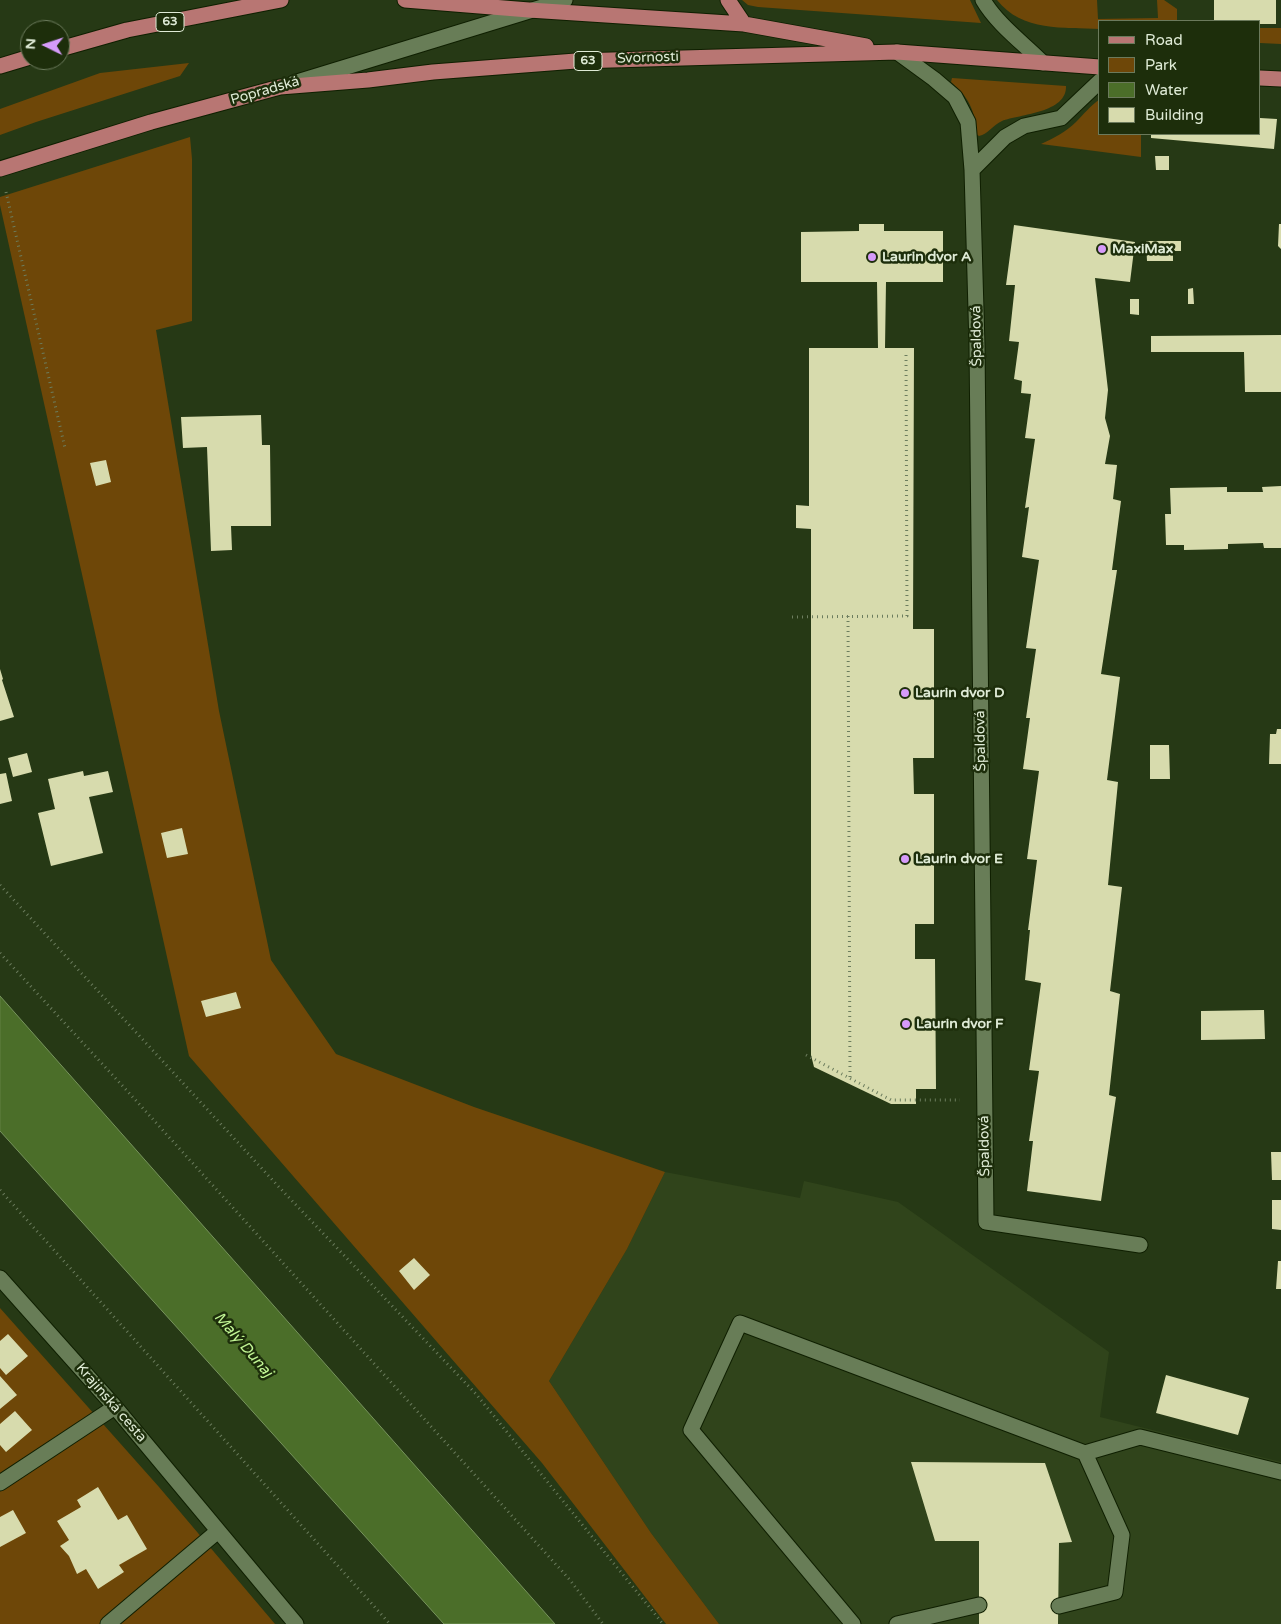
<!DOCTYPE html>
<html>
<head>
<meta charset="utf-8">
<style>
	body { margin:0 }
	#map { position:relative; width:1281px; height:1624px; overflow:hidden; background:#263915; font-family:"Varela Round",sans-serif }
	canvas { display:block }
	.legend { position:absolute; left:1098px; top:20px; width:162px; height:115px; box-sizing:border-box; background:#1d2e0b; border:1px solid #6b7a5c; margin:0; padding:6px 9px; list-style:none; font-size:15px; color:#dfebd6 }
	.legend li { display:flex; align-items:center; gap:10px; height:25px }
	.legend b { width:25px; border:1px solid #6b7a5c }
	.north { position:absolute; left:20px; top:20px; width:50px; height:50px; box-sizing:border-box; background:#1d2e0b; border:1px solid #6b7a5c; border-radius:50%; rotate:274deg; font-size:14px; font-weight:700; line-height:20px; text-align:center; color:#dfebd6 }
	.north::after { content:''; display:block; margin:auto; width:18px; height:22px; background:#d69bfa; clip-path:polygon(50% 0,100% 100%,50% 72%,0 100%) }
</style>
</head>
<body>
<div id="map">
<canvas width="1281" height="1624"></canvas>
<ul class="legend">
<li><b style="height:6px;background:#b87673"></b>Road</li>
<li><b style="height:14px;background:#6e4708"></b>Park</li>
<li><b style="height:14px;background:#4b6e29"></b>Water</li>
<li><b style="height:14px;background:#d7dbad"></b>Building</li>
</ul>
<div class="north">N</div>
</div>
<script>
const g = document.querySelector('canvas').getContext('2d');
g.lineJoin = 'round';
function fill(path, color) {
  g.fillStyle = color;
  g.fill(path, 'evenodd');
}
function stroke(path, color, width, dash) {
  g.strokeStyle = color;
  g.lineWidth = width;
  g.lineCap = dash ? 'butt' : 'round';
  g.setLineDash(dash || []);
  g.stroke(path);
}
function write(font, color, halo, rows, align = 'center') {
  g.font = font + ' "Varela Round",sans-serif';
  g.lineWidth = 5;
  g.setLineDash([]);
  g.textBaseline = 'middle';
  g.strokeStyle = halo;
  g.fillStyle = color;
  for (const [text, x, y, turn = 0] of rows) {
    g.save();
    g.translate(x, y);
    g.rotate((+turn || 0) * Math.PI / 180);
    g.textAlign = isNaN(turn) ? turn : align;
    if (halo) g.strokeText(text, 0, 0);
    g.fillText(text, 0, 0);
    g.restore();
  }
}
const built = new Path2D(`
	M665,1172L800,1198L804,1181L898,1202L1109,1352L1100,1417L1281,1462V1624H719L651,1533L549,1381L627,1249Z`);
const green = new Path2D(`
	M742,0H970L981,23L758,7L748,5Z
	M997,0H1097L1098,19L1158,18L1157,0H1164L1177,9V21H1100V29C1064,27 1022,32 997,0Z
	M1260,28H1281V44L1260,43Z
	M189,63L180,76L36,122L0,135V109L100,73Z
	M952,78L1066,86C1067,113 1020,114 1002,121C993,125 988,134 979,136L976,134C975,109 969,98 951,82Z
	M1100,99V134H1141V157L1041,144C1054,138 1066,132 1076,122C1084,114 1090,106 1100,99Z
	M190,137L192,159V321L156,330L219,711L271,960L336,1054L474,1107L665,1172L627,1249L549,1381L651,1533L719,1624H666L542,1463L189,1056L0,205V197Z
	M0,1308L159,1487L275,1624H0Z`);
const water = new Path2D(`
	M0,996L555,1624H444L0,1131Z`);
const building = new Path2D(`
	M1214,0H1276V24H1260V21H1214Z
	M1260,118L1277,119L1274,149L1151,138V134H1260Z
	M1155,156H1169V170H1156Z
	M859,224H884V231H943V282H886L885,348H914L913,629H934V758H913L914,794H934V924H915V959H935L936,1089H916V1104H891L814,1067L811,1055V529L796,528V505L809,506V348H878L877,282H801V232L859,231Z
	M1279,224H1281V249L1278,246Z
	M1014,225L1135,242L1130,282L1095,278L1108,390L1105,418L1110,436L1105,464L1117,465L1113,499L1121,501L1112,570H1117L1101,674L1120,677L1107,780L1118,782L1108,885L1122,887L1110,991L1120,994L1109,1095L1116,1097L1101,1201L1027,1191L1033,1141H1029L1039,1071L1029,1070L1041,983L1025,980L1030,930H1028L1037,860L1027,859L1039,771L1023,769L1030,718H1026L1036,649L1026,648L1039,560L1022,557L1029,507L1025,508L1035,439L1025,438L1031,394L1021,393L1022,381L1014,379L1019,342L1009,341L1015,285H1006Z
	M1146,241H1181V251H1173V261H1147Z
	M1193,288L1194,304H1188V289Z
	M1130,299H1139V315L1130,314Z
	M1281,335V392H1245L1244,352H1151V336Z
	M261,415L262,445H270L271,526H231L232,550L211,551L207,447L183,448L181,417Z
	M106,460L111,482L96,486L90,463Z
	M1281,486V548H1264L1263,543L1228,544V549L1184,550V545H1166L1165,514H1171L1170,488L1227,487V492H1263L1262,487Z
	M0,669L3,679L2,680L14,717L0,721Z
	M1277,729H1281V764H1269L1270,734H1276Z
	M1150,745H1169L1170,779H1150Z
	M27,753L32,772L13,777L8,758Z
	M83,771L84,776L108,771L113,792L89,797L103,853L51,866L38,813L55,809L48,779Z
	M6,773L12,801L0,804V774Z
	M182,828L188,854L167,858L161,833Z
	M236,992L241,1008L206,1017L201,1001Z
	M1264,1010L1265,1039L1201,1040V1011Z
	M1271,1152H1281V1180H1272Z
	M1272,1200H1281V1230L1272,1229Z
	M414,1258L430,1275L414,1290L399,1271Z
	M1278,1261H1281V1289H1276Z
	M8,1334L28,1356L6,1375L0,1368V1341Z
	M1166,1375L1249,1398L1238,1435L1156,1413Z
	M0,1376L17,1395L0,1409Z
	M15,1411L32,1430L6,1452L0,1445V1424Z
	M911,1462L1045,1463L1072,1542L1059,1543L1058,1624H979V1541H935Z
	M98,1487L118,1520L127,1515L147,1549L119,1565L124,1572L98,1589L86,1569L77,1574L69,1556L60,1546L69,1540L57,1521L81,1507L77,1500Z
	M13,1510L26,1533L0,1547V1517Z`);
const path = new Path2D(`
	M6,192L65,448
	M848,616L850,1078
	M792,617L907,616L906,352
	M0,885L278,1186L476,1394L663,1624
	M0,953L130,1094L570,1580L603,1624
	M806,1055L891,1100H960
	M0,1190L390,1624`);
const minor = new Path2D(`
	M983,0C997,24 1023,43 1043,63
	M897,52L934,79L955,97L968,122L972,170L977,346L986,1222L1140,1245
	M294,83L565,0
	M972,170L1005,137L1024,126L1061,118L1100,81
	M0,1278L115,1407L296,1624
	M1085,1453L1140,1437L1281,1472
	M0,1483L115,1407
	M108,1624L218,1531
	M853,1624L691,1430L740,1323L1085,1453L1122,1535L1115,1592L1059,1606
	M897,1624L979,1605`);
const major = new Path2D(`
	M405,0L529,10L744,24L866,46
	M728,0L744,24
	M60,49L127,30L281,0
	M0,66L30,57
	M1260,78L1281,79
	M0,169L151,122L280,87L368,80L433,72L576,61L897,52L1100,67`);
const markers = [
	[1102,249,5,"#d69bfa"],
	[872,257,5,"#d69bfa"],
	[905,693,5,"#d69bfa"],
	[905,859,5,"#d69bfa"],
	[906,1024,5,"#d69bfa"]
];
const shields = [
	[170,22,28],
	[588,61,28]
];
const shieldNames = [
	["63",170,22],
	["63",588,61]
];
const streetNames = [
	["Svornosti",648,58,-2],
	["Popradská",265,91,-16],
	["Špaldová",977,336,-91],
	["Špaldová",981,741,-91],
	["Špaldová",985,1146,-91],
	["Krajinská cesta",111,1403,49]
];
const poiNames = [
	["MaxiMax",1112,249],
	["Laurin dvor A",882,257],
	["Laurin dvor D",915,693],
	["Laurin dvor E",915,859],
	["Laurin dvor F",916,1024]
];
const waterNames = [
	["Malý Dunaj",243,1345,49]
];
fill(built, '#30441b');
fill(green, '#6e4708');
fill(water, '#4b6e29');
stroke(water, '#77945d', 1);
fill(building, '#d7dbad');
stroke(minor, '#0f1f00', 17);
stroke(major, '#0f1f00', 17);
stroke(path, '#6c7d5e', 3, [1, 4]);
stroke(minor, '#687d57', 15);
stroke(major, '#b87673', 15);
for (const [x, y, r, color] of markers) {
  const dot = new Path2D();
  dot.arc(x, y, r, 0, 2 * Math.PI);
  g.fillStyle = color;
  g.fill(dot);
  stroke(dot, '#1d2e0b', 2);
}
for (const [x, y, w] of shields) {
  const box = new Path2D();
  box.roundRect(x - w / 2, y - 9.5, w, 19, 4);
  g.fillStyle = '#1d2e0b';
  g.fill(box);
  stroke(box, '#dfebd6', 1);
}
write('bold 12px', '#dfebd6', null, shieldNames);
write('14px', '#dfebd6', '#1d2e0b', streetNames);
write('bold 14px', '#dfebd6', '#1d2e0b', poiNames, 'left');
write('italic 15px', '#c3f796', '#1d2e0b', waterNames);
</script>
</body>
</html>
